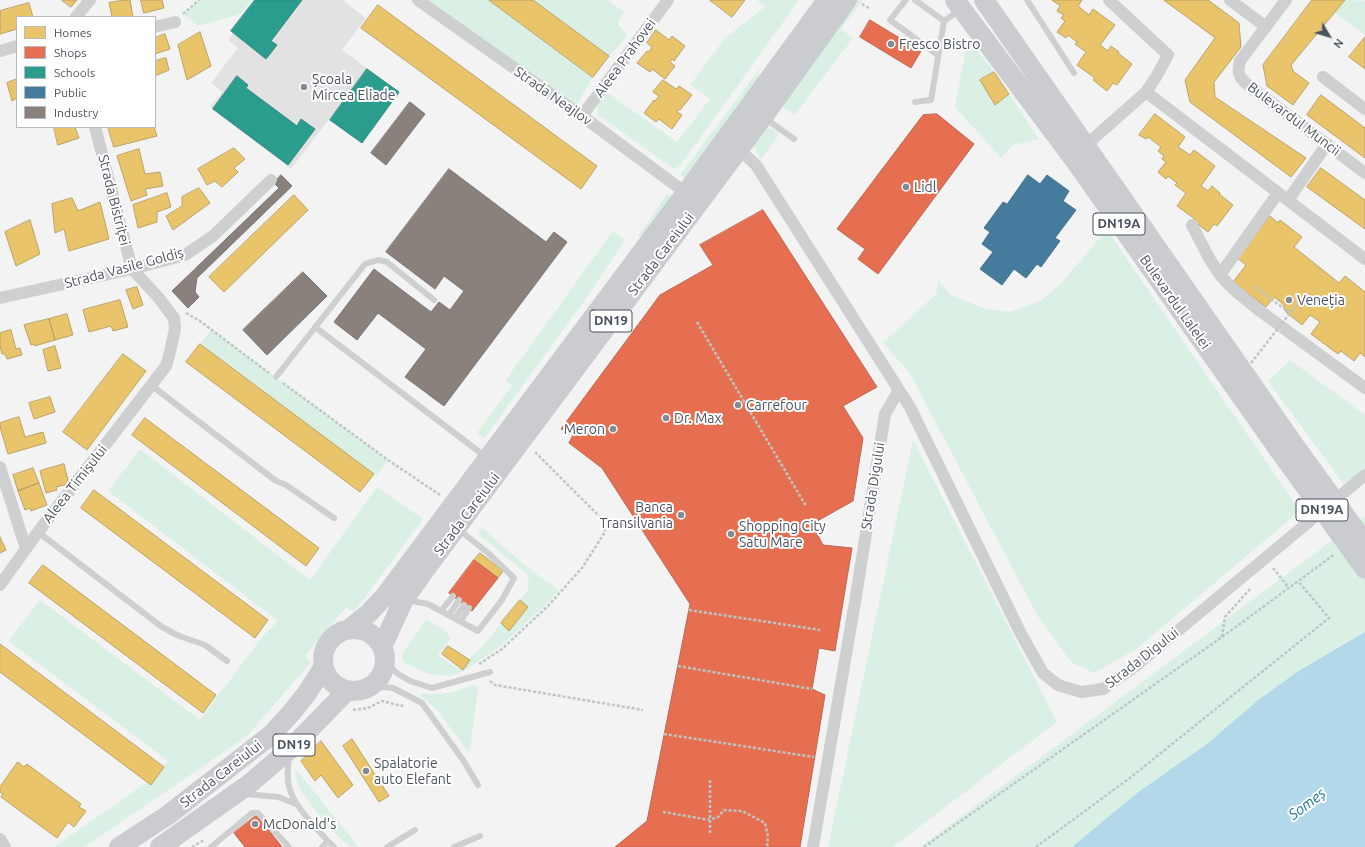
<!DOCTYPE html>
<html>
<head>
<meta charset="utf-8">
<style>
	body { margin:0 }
	#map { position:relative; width:1365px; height:847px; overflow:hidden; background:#f4f3f3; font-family:Ubuntu,sans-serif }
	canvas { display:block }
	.legend { position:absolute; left:16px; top:16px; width:140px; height:112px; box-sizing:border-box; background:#fff; border:1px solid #b7babf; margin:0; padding:5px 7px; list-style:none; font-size:12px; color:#4b535f }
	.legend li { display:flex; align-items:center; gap:8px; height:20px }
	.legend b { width:20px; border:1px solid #b7babf }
	.north { position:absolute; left:1309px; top:16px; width:40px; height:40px; -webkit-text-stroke:3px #fff; paint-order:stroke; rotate:128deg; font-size:11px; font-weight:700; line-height:16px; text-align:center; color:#4b535f }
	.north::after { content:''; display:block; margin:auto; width:14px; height:18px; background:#4b535f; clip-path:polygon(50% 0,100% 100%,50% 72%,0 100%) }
</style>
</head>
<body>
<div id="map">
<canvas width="1365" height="847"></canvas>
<ul class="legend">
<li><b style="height:11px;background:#e9c46a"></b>Homes</li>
<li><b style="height:11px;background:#e76f51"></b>Shops</li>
<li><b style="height:11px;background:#2a9d8f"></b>Schools</li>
<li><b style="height:11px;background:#457b9d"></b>Public</li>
<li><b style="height:11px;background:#8a817c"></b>Industry</li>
</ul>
<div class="north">N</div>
</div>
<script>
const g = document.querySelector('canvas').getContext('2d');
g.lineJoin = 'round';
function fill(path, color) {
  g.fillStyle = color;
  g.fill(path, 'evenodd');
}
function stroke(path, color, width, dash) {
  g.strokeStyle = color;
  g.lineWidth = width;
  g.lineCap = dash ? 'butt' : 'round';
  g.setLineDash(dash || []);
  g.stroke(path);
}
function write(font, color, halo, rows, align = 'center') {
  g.font = font + ' Ubuntu,sans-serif';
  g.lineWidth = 4;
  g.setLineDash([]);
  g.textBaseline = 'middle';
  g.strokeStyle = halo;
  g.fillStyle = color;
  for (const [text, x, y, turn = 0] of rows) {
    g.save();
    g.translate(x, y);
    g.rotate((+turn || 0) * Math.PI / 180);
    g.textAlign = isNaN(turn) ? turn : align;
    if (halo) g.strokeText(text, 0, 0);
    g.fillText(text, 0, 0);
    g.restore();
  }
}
const education = new Path2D(`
	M259,0H342L366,18L342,50L400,93L362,143L330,118L291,169L210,107L222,92L211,83L238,48L228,40Z`);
const green = new Path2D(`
	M199,0H252L241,14L198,26L184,14Z
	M429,0H489L593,77L576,106Z
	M533,0H608L624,12L617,23L628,36L609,56Z
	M757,0H799L680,166L674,169L598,115L597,105L608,93L677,142L710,99L690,85L725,38L765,7Z
	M853,0H863L841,29L853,38L795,115L781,106Z
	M1345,0L1365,1V35L1335,13Z
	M967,42L973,45L994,72L980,80L1009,94L1039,139L1013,145L1001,158L955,107Z
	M760,68L758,79L689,181L680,175Z
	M772,128L779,135L761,159L752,145L764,129Z
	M667,194L672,197L647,240L638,236Z
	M1107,230L1300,511L1135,650L1094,673L1071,662L1037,615L909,372L883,343L937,293L938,279L951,295L983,308L1009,312L1041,301L1061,283Z
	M613,231L625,240L590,293L484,439L477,433L512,385L505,381Z
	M211,330L388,460L376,476L200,344Z
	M1290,360L1365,415V467L1345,486L1268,381Z
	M913,440L1057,722L893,847H828Z
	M140,449L310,580L377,487L423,519L354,612L346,607L305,656L311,662L247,736L85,847H54L157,775L168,761L8,641L40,600L200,720L262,637L278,621L108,491Z
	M1365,516V847H920Z
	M482,528L531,570L559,590L547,603L501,646L462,672L451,676L428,674L403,662L402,654L426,619L443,629L451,638L438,655L458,669L482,647L528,590L529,583L527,574L478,534Z
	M475,684L478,689L470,750L468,752L438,711L421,696L422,693C441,696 458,692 475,684Z
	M295,768L359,847C356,847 352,847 350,846C340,842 306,800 300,789C296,783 296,775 295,768Z`);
const water = new Path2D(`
	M1365,632V847H1072L1137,793L1207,744L1257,701L1297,672Z`);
const homes = new Path2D(`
	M62,0H77L71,7Z
	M124,0H130L133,17H112L109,3Z
	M141,0H162L164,8L144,13Z
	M489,0H533L609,56L593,77Z
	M710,0H745L732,17Z
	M1052,0H1082L1078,6L1089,15L1093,9L1115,25L1100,45L1108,51L1111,46L1119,52L1118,53L1132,64L1117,85L1113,83L1107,91L1093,80L1095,78L1077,65L1086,52L1075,44L1077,42L1068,35L1066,38L1057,32L1065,21L1061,18L1064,15L1057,11L1060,6Z
	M1164,0H1208L1239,23L1241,47L1214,82L1215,97L1306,158L1291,177L1190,102L1185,80L1215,38Z
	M1312,0H1345L1291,65L1293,71L1309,83L1293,105L1267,86L1263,65Z
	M29,3L33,17H17V29L0,34V11Z
	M378,5L597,166L581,189L361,28Z
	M656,30L669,40L672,36L685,46L674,61L672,59L670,62L675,66L665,79L652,69L650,72L637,63L647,51L649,52L652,47L647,43Z
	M200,32L211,66L187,80L178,45Z
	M165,34L170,49L155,54V38Z
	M1365,37V69L1349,57Z
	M166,58L169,70L155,76V61Z
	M994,72L1009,94L995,105L980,80Z
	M17,79V98L12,101L7,83Z
	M663,80L676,89L679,86L692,95L680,110L679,109L677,112L682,115L672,129L659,119L656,122L644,113L654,100L655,101L659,96L653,92Z
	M1321,95L1365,128V158L1307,115Z
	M1155,114L1185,137L1178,147L1190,155L1194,150L1215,166L1201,186L1208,191L1212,186L1220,193L1219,194L1233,205L1217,226L1214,224L1208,232L1194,221L1195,219L1177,206L1186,193L1175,185L1177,183L1168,176L1166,179L1158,172L1166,162L1162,159L1164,156L1158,151L1161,147L1148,137L1146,139L1139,135Z
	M54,127H75L79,138L58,145Z
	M108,127H154L157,136L114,147Z
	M234,148L245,159L234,168L238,172L222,187L215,181L207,185L198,169Z
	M139,149L145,174L160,172L163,186L145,189L147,195L131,201L117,156Z
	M1321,168L1365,200V229L1307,187Z
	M199,188L210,203L173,230L166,216L182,206V197Z
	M167,193L171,207L157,212V222L138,228L133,205Z
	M294,195L308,210L224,292L209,277Z
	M72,198L78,211L100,202L109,239L69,251L64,229L55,233L52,204Z
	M1270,216L1278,223L1280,220L1302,237L1294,247L1339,283L1345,276L1365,292V357L1360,353L1354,361L1341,351L1338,354L1311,334L1320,322L1310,315L1302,325L1286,312L1283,304L1274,297L1266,307L1233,282L1246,265L1237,258Z
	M30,220L40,254L16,266L5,232Z
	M137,287L143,305L133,309L126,290Z
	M120,300L128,327L113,331L111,326L89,332L83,310Z
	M67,314L73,335L55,340L49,319Z
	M49,319L55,340L35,346L34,344L31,345L24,325Z
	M11,330L16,349L20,348L22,355L7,359L5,354H2L0,346V333Z
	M200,344L374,474L360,492L186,362Z
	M55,346L61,368L48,371L43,350Z
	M123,354L146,371L87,450L63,432Z
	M50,397L55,412L34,419L29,403Z
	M19,417L25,437L43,432L46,443L8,454L0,427V423Z
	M145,418L319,548L306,566L132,435Z
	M64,464L69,484L56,487L57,490L46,493L40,471Z
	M33,468L39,483L18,491L13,475Z
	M39,483L47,505L31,511L30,508L25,510L18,491Z
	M94,490L268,620L255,638L81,508Z
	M0,537L6,550L0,553Z
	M480,553L503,571L498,578L474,560Z
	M43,565L216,695L203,713L29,583Z
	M520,600L528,607L509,631L501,623Z
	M0,644L164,767L151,785L0,672Z
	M448,646L470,660L463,670L442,654Z
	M352,739L389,796L379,802L343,746Z
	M321,741L353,785L338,798L321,775L315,781L301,761Z
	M18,762L24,767L27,764L81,804L79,807L86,811L74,827L68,822L57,838L1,797L3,794L0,792V787Z`);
const shops = new Path2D(`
	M870,20L921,51L911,68L860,37Z
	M937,114L974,144L878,274L858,259L865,249L837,229L923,115Z
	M763,210L877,387L843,406L863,438L853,501L812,524L823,545L852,548L835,651L819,648L812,689L825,695L800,847H615L647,821L690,604L602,468L569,443L573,435L561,429L660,295L713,265L700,245Z
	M474,560L498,578L472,611L449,593Z
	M257,815L282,847H245L234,833Z`);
const schools = new Path2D(`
	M255,0H302L271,41L277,45L266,59L231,31Z
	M367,69L399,92L362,143L330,120Z
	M237,76L248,85L246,88L297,126L301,119L315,129L288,165L213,109Z`);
const public = new Path2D(`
	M1028,175L1040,184L1047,175L1069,191L1063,201L1076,210L1055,238L1060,241L1041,267L1037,264L1026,278L1014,269L1002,285L980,269L993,252L982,244L990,232L984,228L1003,202L1007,204Z`);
const industry = new Path2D(`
	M410,102L425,114L386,165L371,153Z
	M449,169L546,242L554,232L567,242L444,406L405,377L426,349L378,313L357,340L334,322L374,269L431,312L439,302L450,310L464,291L444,276L435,289L386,252Z
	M281,175L292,186L197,278L195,292L199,297L188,308L172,291L279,188L274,183Z
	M303,272L327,296L267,355L243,330Z`);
const path = new Path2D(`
	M862,4L869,8
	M183,14L199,0
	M1255,287L1290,313
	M186,313L200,321L269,373
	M697,322L806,506
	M283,383L388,460L440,495
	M1273,568L1289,588
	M689,610L820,630
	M1222,637L1225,617L1250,589
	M316,653C319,644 324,636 333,630
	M479,664L502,649L549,605L582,568L605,532V522L535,452
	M678,666L812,689
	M490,681L495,685L643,710
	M353,710L368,708L382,701L402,706L403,704
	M664,734L814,757
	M710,780V834
	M663,812L710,820L718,817L724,810L742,811L765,823L768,837L767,847
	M192,847L204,840
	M924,847L1222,637L1335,554
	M1036,847L1131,777L1329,618L1298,581`);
const lane = new Path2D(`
	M906,0L890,20L938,55
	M915,0L944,21
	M1027,0L1074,73
	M915,102L931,100L944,21L960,10
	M766,119L794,139
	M315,327L486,457
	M276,377L365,264L378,260L387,262L434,300
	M151,385L276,481L286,485L334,518
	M38,532L162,627L179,636L205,645L227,661
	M407,600L428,604L478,631L502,600L514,578L488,553L463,533L462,528
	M441,611L453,596
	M449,615L459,600
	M455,618L464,605
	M461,621L469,608
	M385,661L398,674L410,681L432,688L490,672
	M371,686L393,688L422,703L463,760L478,785
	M289,756C288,767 286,779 290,790C295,807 321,834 334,847
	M245,794L278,797L296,804
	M211,847L252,813H258L289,847
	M322,847L328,841
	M387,847L415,830
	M454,847L480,836`);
const street = new Path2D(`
	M418,0L582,116L686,193
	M1230,0L1266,27
	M1286,0L1240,61C1237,74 1238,76 1248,85L1365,173
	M76,17L90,0
	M155,27L175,22
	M0,51L17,46
	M1323,77L1365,109
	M1146,92L1365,259
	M582,116L668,0
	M1085,146L1146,92L1156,77L1168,55L1109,0
	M739,149L756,165L899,390L885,414L855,602L813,847
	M1288,200L1327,144
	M1192,225L1209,258L1220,275L1232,288L1260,311L1365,388
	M1220,275L1278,193
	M0,298L132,269L185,255L213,236L271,180
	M899,390L910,407L1021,634L1043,673L1058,685L1081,692L1103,689L1138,664L1365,475
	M0,467L26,549
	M0,585L38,532L166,366L169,356L175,329L174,318L158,297L132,269L95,127
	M0,839L5,847`);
const primary = new Path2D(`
	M955,0L1076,162L1279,450
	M984,0L1292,442
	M349,629L368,614L385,596L686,193L827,0
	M323 660a31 31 0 1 1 62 0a31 31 0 1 1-62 0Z
	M382,647L403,601L424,571L763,117L847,0
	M119,847L168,815L271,735L292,712L307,693L323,668
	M160,847L248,785L289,750L347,691`);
const pathBridge = new Path2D(`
	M1251,363L1301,299`);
const primaryBridge = new Path2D(`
	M1292,442L1365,543
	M1279,450L1365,569`);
const markers = [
	[891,44,4,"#868b93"],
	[304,87,4,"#868b93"],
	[906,187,4,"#868b93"],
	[1289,300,4,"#868b93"],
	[738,405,4,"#868b93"],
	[666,418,4,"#868b93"],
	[613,429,4,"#868b93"],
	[681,515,4,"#868b93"],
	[731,534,4,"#868b93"],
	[366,771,4,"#868b93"],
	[255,824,4,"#868b93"]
];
const shields = [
	[1119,224,52],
	[611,321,42],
	[1322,510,52],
	[294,745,42]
];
const shieldNames = [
	["DN19A",1119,224],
	["DN19",611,321],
	["DN19A",1322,510],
	["DN19",294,745]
];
const poiNames = [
	["Fresco Bistro",899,44],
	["Școala",312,79],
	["Mircea Eliade",312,95],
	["Lidl",914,187],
	["Veneția",1297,300],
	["Carrefour",746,405],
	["Dr. Max",674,418],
	["Meron",605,429,"right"],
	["Banca",673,507,"right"],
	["Transilvania",673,523,"right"],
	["Shopping City",739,526],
	["Satu Mare",739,542],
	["Spalatorie",374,763],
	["auto Elefant",374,779],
	["McDonald's",263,824]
];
const streetNames = [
	["Aleea Prahovei",625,58,-54],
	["Strada Neajlov",553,96,35],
	["Bulevardul Muncii",1294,119,37],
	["Strada Bistriței",114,200,76],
	["Strada Careiului",661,254,-53],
	["Strada Vasile Goldiș",124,268,-15],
	["Bulevardul Lalelei",1175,302,55],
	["Aleea Timișului",75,484,-52],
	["Strada Digului",873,486,-81],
	["Strada Careiului",467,514,-53],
	["Strada Digului",1142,658,-38],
	["Strada Careiului",221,774,-38]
];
const waterNames = [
	["Someș",1307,804,-37]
];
fill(education, '#e2e2e3');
fill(green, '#dbf0e5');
fill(water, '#b3d8ea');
fill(homes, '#e9c46a');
stroke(homes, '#baa267', 1);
fill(shops, '#e76f51');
stroke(shops, '#b86755', 1);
fill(schools, '#2a9d8f');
stroke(schools, '#348781', 1);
fill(public, '#457b9d');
stroke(public, '#476f8a', 1);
fill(industry, '#8a817c');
stroke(industry, '#777373', 1);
stroke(path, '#bcc6c4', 2.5, [3, 2]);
stroke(lane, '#cecfd1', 6);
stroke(street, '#cecfd1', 12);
stroke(primary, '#cacccf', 20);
stroke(pathBridge, '#bcc6c4', 2.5, [3, 2]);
stroke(primaryBridge, '#cacccf', 20);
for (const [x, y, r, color] of markers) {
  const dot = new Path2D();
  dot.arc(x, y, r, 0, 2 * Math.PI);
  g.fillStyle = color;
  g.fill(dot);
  stroke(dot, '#fff', 1.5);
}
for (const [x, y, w] of shields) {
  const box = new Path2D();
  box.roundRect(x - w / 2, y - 11, w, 22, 3);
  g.fillStyle = '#fff';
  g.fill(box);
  stroke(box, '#4b535f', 1);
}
write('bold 13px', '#4b535f', null, shieldNames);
write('14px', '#4b535f', '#fff', poiNames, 'left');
write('14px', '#4b535f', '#fff', streetNames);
write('italic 15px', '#1976a4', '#fff', waterNames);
</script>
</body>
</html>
